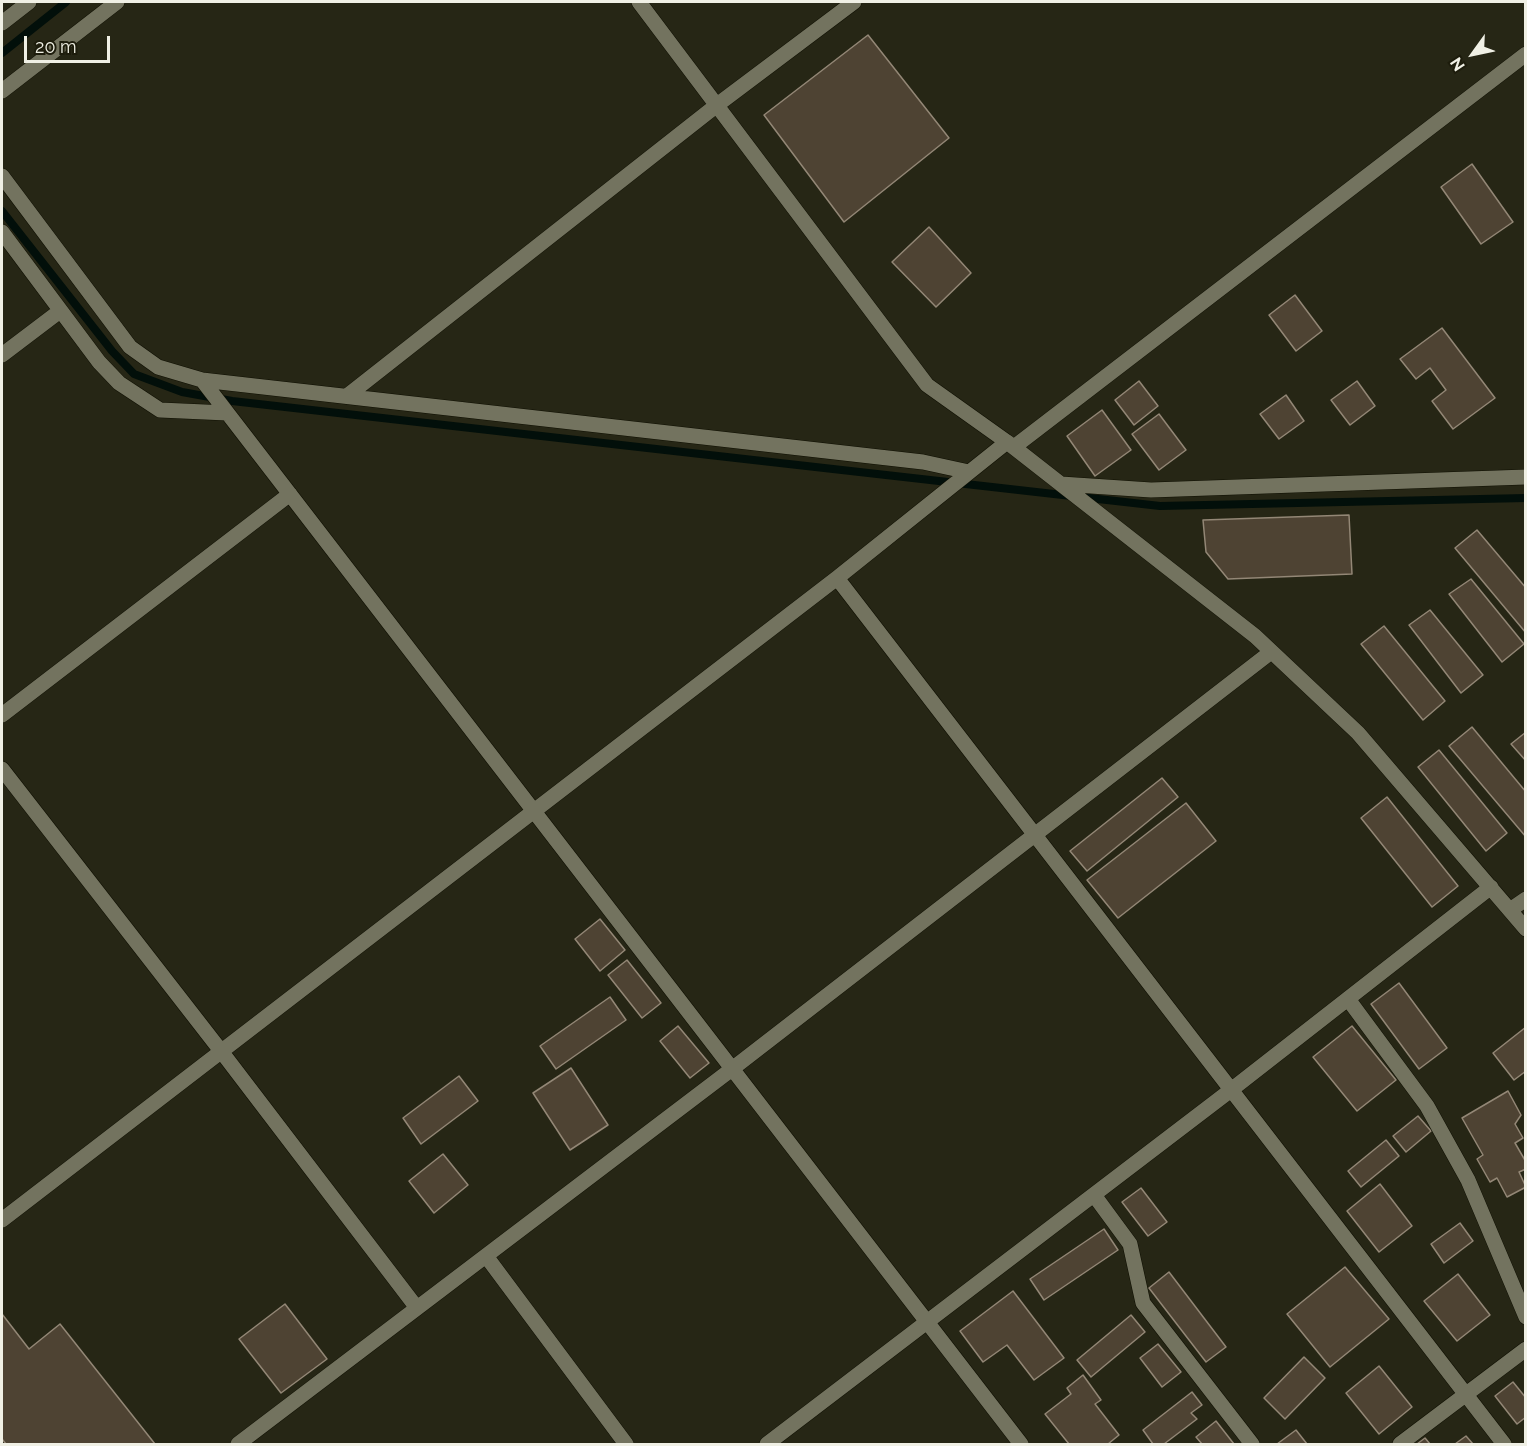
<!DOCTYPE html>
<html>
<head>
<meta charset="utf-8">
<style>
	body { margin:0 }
	#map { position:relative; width:1527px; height:1446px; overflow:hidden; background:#262615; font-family:Raleway,sans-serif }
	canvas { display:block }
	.frame { position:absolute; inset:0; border:3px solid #f0f0e5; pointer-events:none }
	.north { position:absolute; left:1443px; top:24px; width:60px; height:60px; -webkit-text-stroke:4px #1d1c0c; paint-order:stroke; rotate:237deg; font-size:16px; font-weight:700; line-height:24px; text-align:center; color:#f0f0e5 }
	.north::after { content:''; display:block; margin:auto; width:21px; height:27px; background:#f0f0e5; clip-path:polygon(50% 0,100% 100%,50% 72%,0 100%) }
	.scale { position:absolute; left:24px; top:36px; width:86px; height:27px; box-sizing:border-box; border:3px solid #f0f0e5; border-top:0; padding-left:8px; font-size:18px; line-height:21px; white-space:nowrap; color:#f0f0e5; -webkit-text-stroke:4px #1d1c0c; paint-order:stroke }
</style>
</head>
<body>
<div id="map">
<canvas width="1527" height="1446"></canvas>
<div class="frame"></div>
<div class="north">N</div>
<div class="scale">20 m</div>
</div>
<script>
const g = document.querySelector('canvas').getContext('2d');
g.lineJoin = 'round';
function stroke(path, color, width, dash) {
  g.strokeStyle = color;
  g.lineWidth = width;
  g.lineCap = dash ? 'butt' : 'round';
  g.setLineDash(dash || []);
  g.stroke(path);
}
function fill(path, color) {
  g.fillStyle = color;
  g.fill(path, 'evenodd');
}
const stream = new Path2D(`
	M2,53L66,2
	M2,211L112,351L134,374L182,392L232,401L1160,506L1526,498`);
const building = new Path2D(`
	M868,35L949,138L844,222L764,115Z
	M1472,164L1513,222L1481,244L1441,187Z
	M929,227L971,273L936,307L892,262Z
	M1295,295L1322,331L1296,351L1269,315Z
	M1442,328L1495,398L1453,429L1432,401L1446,390L1430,368L1416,379L1400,359Z
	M1139,381L1158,406L1134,425L1115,400Z
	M1357,381L1375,406L1350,425L1331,400Z
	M1286,395L1304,421L1279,439L1260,414Z
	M1102,410L1131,450L1095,476L1067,436Z
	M1159,414L1186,450L1159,470L1132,434Z
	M1349,515L1352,574L1228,579L1206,552L1203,520Z
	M1477,530L1526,588V633L1455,548Z
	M1471,579L1524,644L1502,662L1449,594Z
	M1430,610L1483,675L1461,693L1409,625Z
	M1384,626L1445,701L1423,720L1361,644Z
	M1472,727L1526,792V837L1449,746Z
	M1526,732V761L1511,744Z
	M1439,750L1507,833L1486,851L1418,767Z
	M1162,778L1178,797L1087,871L1070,851Z
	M1387,797L1458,886L1432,907L1361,818Z
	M1186,803L1216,841L1118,918L1087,880Z
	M600,919L625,950L600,971L575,939Z
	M627,960L661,1003L642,1018L608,975Z
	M1399,983L1447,1048L1419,1069L1371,1004Z
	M610,997L626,1020L556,1069L540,1046Z
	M678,1026L709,1063L690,1078L660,1041Z
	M1352,1026L1396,1080L1357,1111L1313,1057Z
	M1526,1027V1071L1514,1080L1493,1053Z
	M571,1068L608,1125L570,1150L533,1093Z
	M459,1076L478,1101L421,1144L403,1118Z
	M1508,1091L1521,1115L1515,1124L1523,1138L1515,1143L1526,1162V1169L1519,1172L1526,1187L1507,1197L1497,1178L1490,1182L1477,1159L1483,1155L1462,1118Z
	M1418,1116L1431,1131L1406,1152L1393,1136Z
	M1386,1140L1399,1156L1361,1187L1348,1171Z
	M443,1154L468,1185L434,1213L409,1181Z
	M1380,1184L1412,1226L1379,1252L1347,1211Z
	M1141,1188L1167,1222L1148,1236L1122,1202Z
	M1460,1223L1473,1241L1444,1263L1431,1244Z
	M1104,1229L1118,1250L1044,1300L1030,1279Z
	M1345,1267L1389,1319L1330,1367L1287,1314Z
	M1169,1272L1226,1347L1206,1362L1149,1288Z
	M1458,1274L1490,1315L1457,1341L1424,1301Z
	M1013,1291L1064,1358L1034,1380L1007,1345L983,1362L960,1331Z
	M285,1304L327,1359L281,1393L239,1339Z
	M2,1314L29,1349L60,1324L155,1444H6L2,1439Z
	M1131,1315L1145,1332L1091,1377L1077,1360Z
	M1158,1344L1181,1372L1162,1387L1140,1358Z
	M1304,1357L1325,1378L1285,1419L1264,1398Z
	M1379,1366L1412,1407L1379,1434L1346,1393Z
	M1083,1375L1101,1400L1095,1404L1119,1435L1108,1444H1069L1045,1414L1071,1394L1067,1388Z
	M1513,1382L1526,1398V1417L1517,1424L1495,1396Z
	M1192,1392L1202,1405L1191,1413L1197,1419L1164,1444H1153L1143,1430Z
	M1216,1421L1234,1444H1202L1196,1437Z
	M1296,1430L1307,1444H1277Z
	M1466,1436L1473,1444H1455Z
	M1425,1438L1430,1444H1417Z`);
const minor = new Path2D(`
	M639,2L927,385L1007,442L1255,636L1358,733L1526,929
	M2,91L117,2
	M2,176L130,347L158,367L202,380L923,462L969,472
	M2,232L99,362L119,383L160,410L227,413
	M2,355L60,311
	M202,380L1021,1444
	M347,396L717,105L854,2
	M1014,447L1526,54
	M1061,484L1151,490L1526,477
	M837,578L1504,1444
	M2,715L290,494
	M2,769L221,1051L417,1308
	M1510,910L1526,899
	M1348,999L1427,1106L1468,1180L1526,1317
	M1094,1195L1130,1244L1143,1303L1252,1444
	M2,1220L837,578L1007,442
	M486,1256L626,1444
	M238,1444L732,1069L1271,652
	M767,1444L1231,1090L1491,887
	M1400,1444L1526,1349`);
const tertiary = new Path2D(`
	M2,23L29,2`);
stroke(stream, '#020f0a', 8);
fill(building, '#4e4333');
stroke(building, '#938776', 1.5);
stroke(minor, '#0f0f02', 16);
stroke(tertiary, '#0f0f02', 16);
stroke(minor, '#73735f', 15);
stroke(tertiary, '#73735f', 15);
</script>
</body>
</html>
